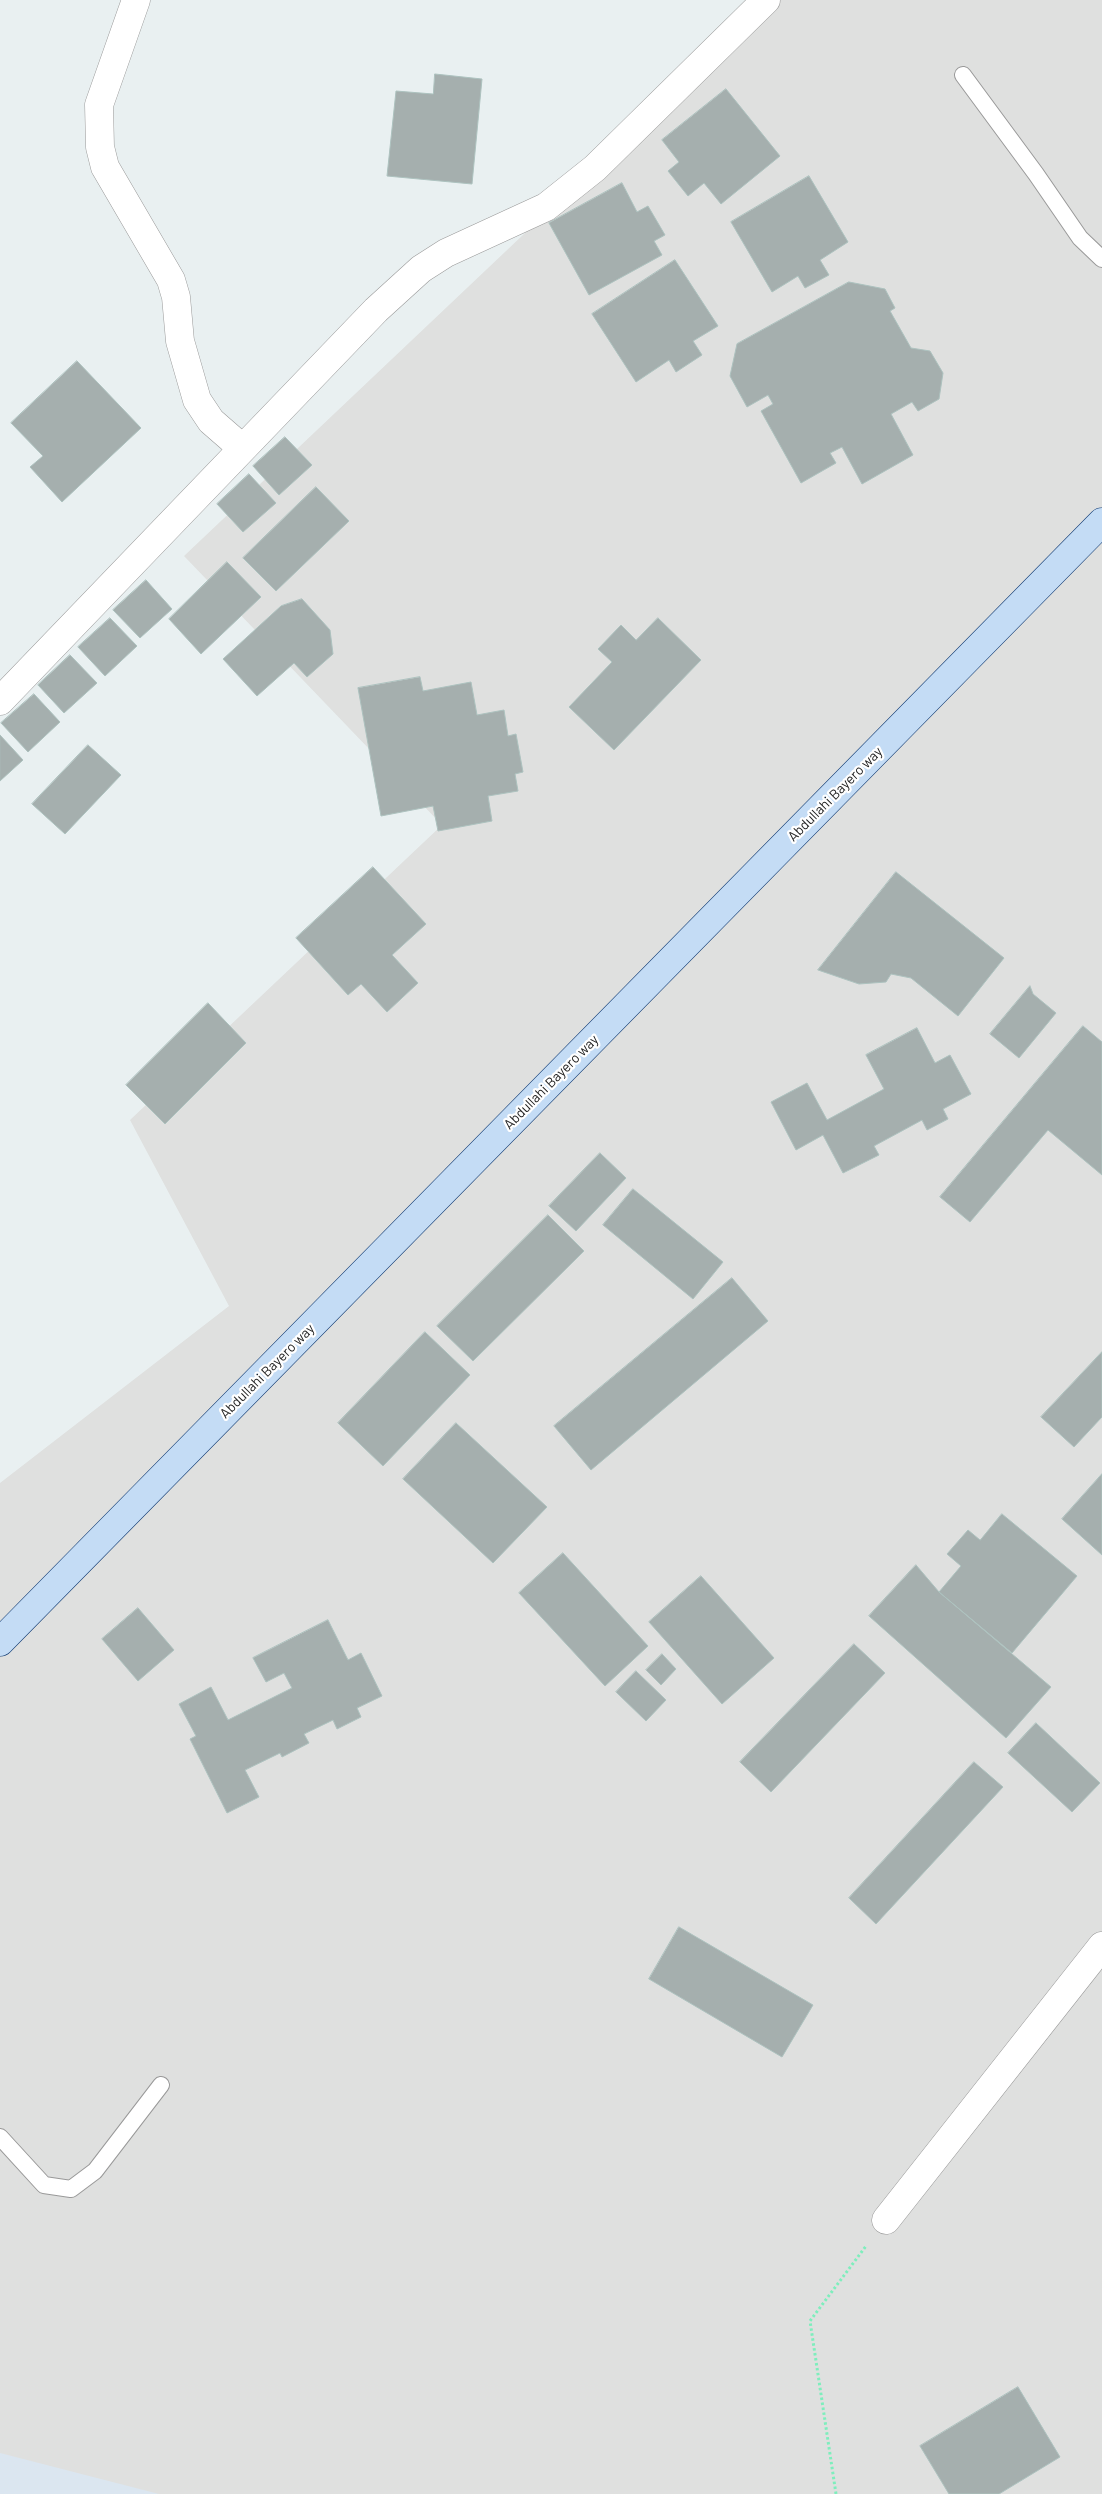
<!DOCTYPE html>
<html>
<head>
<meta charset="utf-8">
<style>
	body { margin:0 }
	canvas { display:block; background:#e9f0f1 }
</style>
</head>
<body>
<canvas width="1102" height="2494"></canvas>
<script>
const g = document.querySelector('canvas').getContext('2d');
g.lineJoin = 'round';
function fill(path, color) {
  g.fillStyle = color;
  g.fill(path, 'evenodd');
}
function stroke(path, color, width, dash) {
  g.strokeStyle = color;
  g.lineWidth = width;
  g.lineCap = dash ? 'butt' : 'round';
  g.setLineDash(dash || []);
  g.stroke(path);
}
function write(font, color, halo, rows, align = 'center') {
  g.font = font + ' Barlow,sans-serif';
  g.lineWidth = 4.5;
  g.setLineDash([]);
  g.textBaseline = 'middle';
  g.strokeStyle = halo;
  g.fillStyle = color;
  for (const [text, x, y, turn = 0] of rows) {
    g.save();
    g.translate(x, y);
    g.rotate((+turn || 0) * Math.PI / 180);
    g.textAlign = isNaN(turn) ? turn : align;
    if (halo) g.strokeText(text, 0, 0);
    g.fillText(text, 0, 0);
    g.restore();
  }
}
const residential = new Path2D(`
	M771,0H1102V2494H0V1483L229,1306L130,1120L442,825L184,556Z`);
const education = new Path2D(`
	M0,2453L159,2494H0Z`);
const building = new Path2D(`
	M435,74L482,79L472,184L387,176L396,91L433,94Z
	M726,89L780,156L721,204L704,183L688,196L668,171L679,162L662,140Z
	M809,176L848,242L820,260L829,275L805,288L798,276L772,292L731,222Z
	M622,183L637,212L648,206L665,235L654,241L662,255L589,295L549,223Z
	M675,260L718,326L693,341L702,355L676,372L669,360L636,382L592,314Z
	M849,282L885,289L895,308L890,311L911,348L930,351L943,373L939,399L918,411L912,402L891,414L913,455L862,484L842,447L830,453L836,463L801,483L761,411L773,404L768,395L747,407L730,376L737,344Z
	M77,361L141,428L62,502L30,467L43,456L11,423Z
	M285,437L312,465L279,495L253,466Z
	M249,474L276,503L243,532L217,504Z
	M316,487L349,521L276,591L243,558Z
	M227,562L261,597L201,654L169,619Z
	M146,580L172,609L140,638L113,610Z
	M302,599L330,630L333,654L307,677L294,663L257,696L223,659L281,606Z
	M110,618L137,646L105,676L78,647Z
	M658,618L701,660L614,750L569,707L612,662L598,649L621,625L636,640Z
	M70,655L97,683L64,713L38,685Z
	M420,677L423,691L471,682L477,715L504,710L508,736L516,734L523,772L515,774L518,791L488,796L492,821L438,831L433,806L381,816L358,688Z
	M34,694L60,722L28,752L1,723Z
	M0,735L23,760L0,781Z
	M88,745L121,775L65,834L32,804Z
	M373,867L426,924L392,955L418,983L387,1012L361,984L348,995L296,938Z
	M896,872L1004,958L958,1016L911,978L891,974L886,982L859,984L818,970Z
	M1030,986L1033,994L1056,1013L1019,1058L990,1034Z
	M208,1003L246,1043L165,1124L126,1085Z
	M1083,1026L1102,1042V1175L1048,1130L970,1222L940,1197Z
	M917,1028L935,1063L950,1055L971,1094L943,1109L948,1119L927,1130L922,1120L874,1146L879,1155L843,1173L823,1135L796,1150L771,1102L807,1083L827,1120L884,1089L866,1055Z
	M600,1153L626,1178L576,1231L549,1206Z
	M633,1189L723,1262L693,1299L603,1225Z
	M548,1215L584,1251L473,1361L437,1326Z
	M732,1278L768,1321L591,1470L554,1426Z
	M425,1332L470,1375L383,1466L338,1423Z
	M1102,1352V1417L1074,1447L1041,1417Z
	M456,1423L547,1507L493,1563L403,1479Z
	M1102,1474V1555L1062,1519Z
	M1002,1514L1077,1576L1012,1653L939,1592L961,1566L947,1554L968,1530L980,1540Z
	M563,1553L648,1646L605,1686L519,1593Z
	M916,1565L939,1592L1051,1687L1006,1738L869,1616Z
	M701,1576L774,1658L722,1704L649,1622Z
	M138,1608L174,1650L138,1681L102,1639Z
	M328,1620L348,1660L361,1653L382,1696L357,1708L361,1717L337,1729L333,1720L304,1734L309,1743L282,1757L280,1753L245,1770L259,1797L227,1813L190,1739L196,1736L179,1704L211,1687L228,1720L292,1688L284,1673L266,1682L253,1658Z
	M854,1644L885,1673L771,1792L740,1762Z
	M662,1654L676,1669L661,1685L646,1670Z
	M636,1671L666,1700L646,1721L616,1692Z
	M1036,1723L1100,1783L1072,1812L1008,1753Z
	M974,1762L1003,1787L876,1924L849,1898Z
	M679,1927L813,2005L782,2057L649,1979Z
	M1018,2387L1060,2457L999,2494H949L920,2446Z`);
const path = new Path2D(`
	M836,2494L810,2321L866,2246`);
const lane = new Path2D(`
	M963,75L1036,174L1080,238L1102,259
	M0,2137L44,2185L71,2189L95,2171L161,2085`);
const street = new Path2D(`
	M136,0L99,105L100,147L105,167L171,280L176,297L180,341L197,400L211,421L242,448
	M0,701L376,310L421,269L446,253L546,207L595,168L766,0
	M886,2220L1102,1946`);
const secondary = new Path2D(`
	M0,1642L1102,522`);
const streetNames = [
	["Abdullahi Bayero way",835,794,-45],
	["Abdullahi Bayero way",551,1082,-45],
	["Abdullahi Bayero way",267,1371,-45]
];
fill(residential, '#dfe0df');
fill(education, '#dbe6f0');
fill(building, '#a5afae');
stroke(building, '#adc2bf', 1);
stroke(lane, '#999', 18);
stroke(street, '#999', 29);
stroke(secondary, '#103a72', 29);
stroke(path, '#7eeebd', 3, [2.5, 2.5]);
stroke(lane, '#fff', 16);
stroke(street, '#fff', 28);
stroke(secondary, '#c4dcf5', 28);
write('14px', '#222', '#fff', streetNames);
</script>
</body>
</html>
